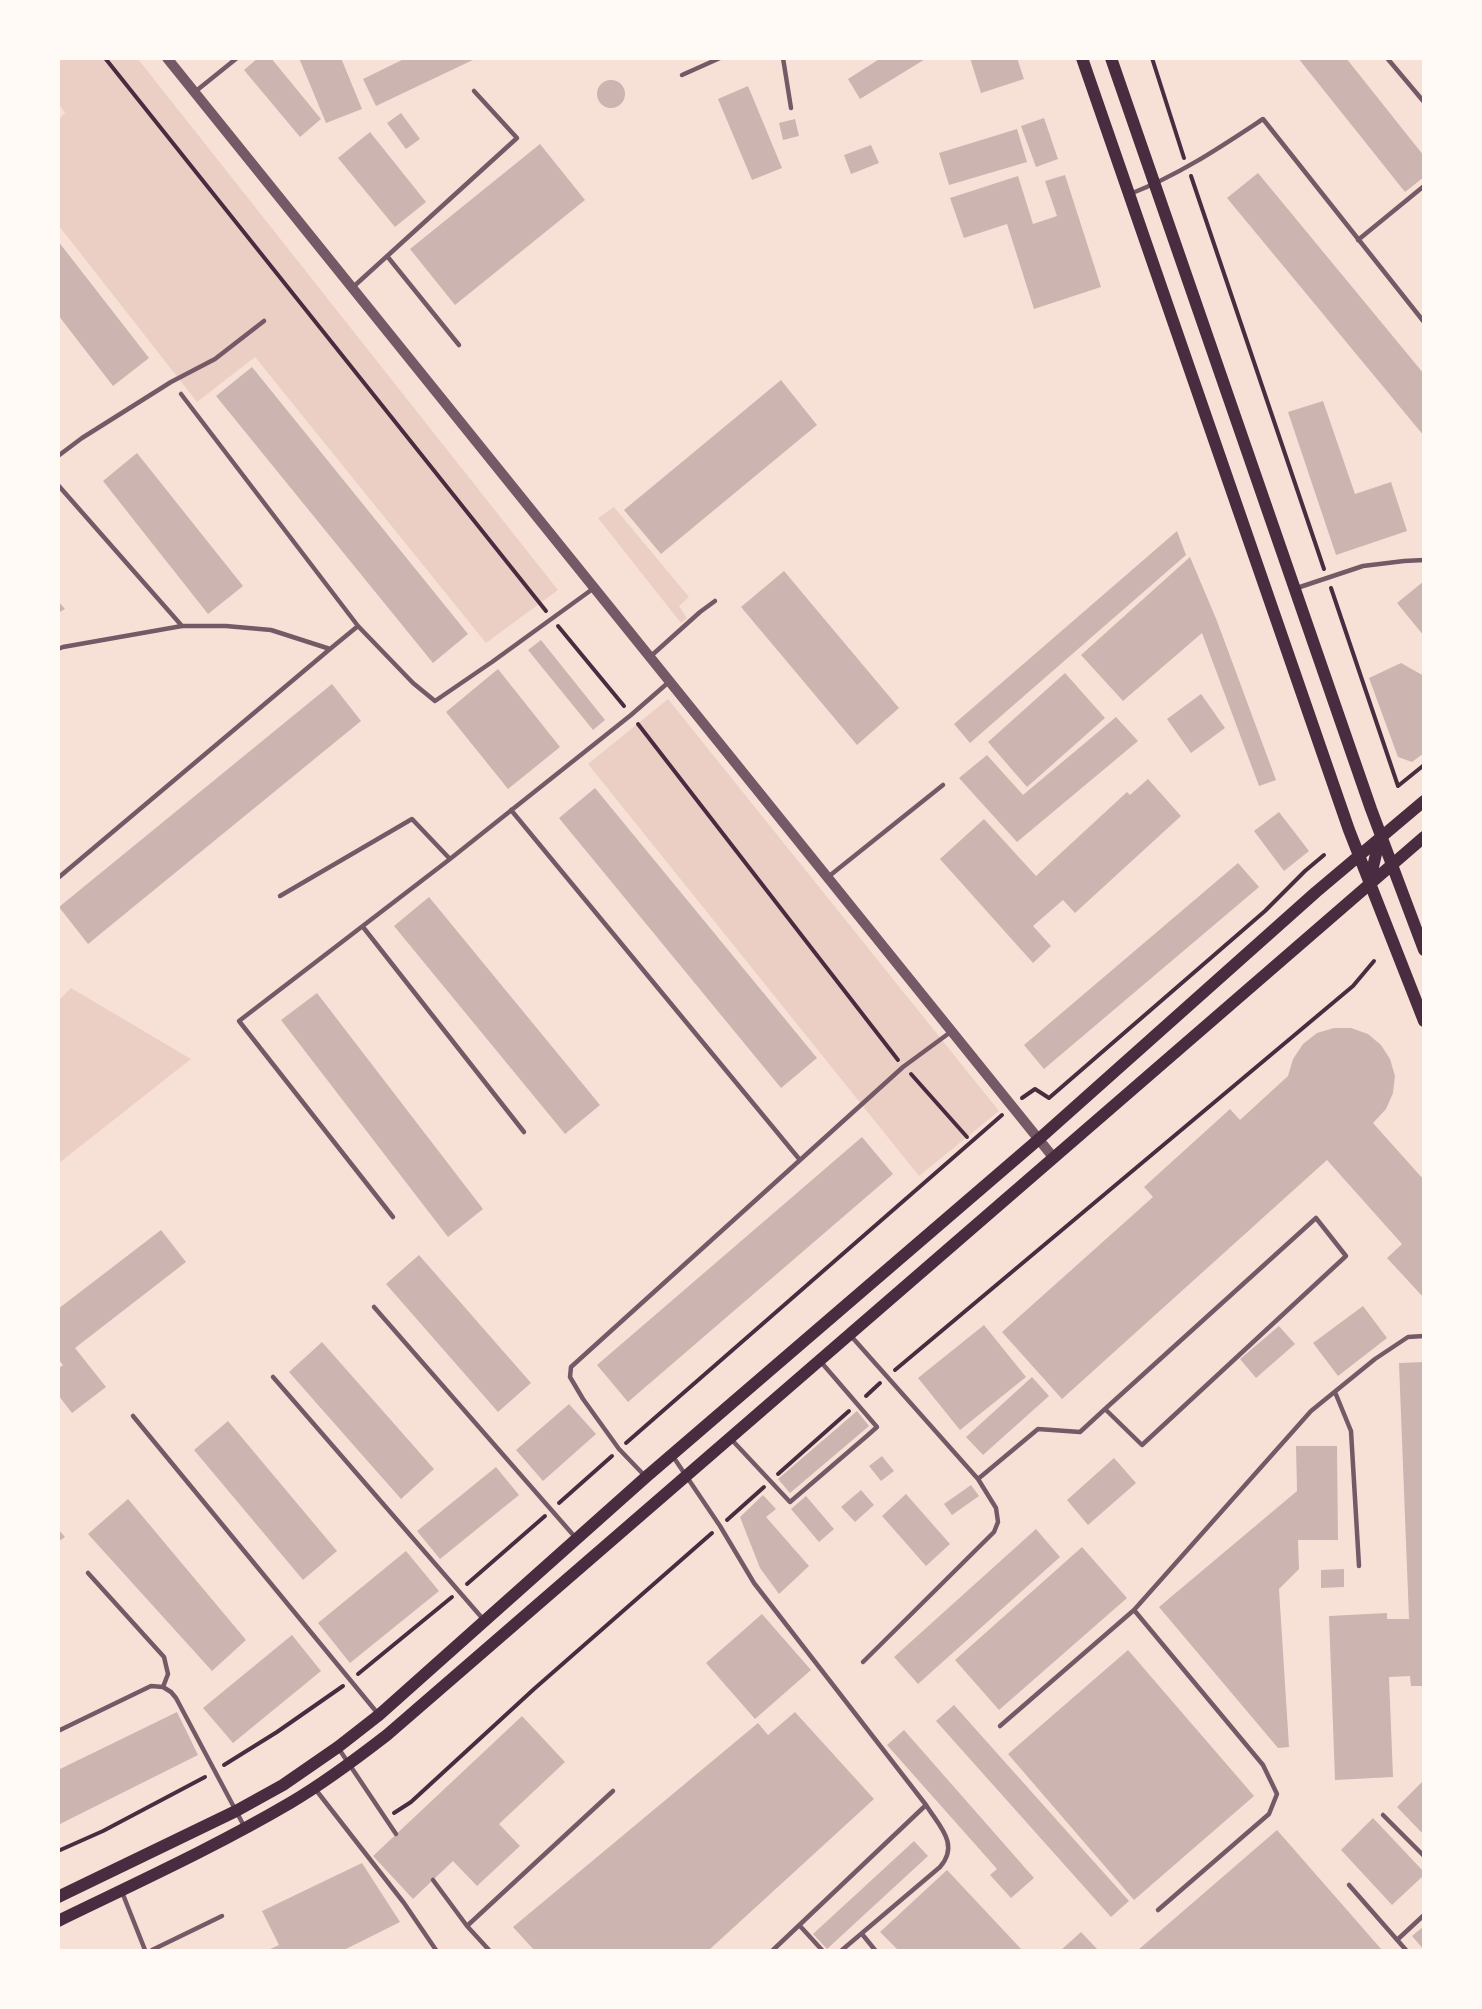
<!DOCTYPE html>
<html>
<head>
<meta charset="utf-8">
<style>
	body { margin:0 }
	#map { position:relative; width:1482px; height:2009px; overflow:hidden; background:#f7e1d7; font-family:Arial,sans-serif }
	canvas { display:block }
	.frame { position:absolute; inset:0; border:60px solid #fffaf5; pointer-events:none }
</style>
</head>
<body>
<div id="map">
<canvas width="1482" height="2009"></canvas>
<div class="frame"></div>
</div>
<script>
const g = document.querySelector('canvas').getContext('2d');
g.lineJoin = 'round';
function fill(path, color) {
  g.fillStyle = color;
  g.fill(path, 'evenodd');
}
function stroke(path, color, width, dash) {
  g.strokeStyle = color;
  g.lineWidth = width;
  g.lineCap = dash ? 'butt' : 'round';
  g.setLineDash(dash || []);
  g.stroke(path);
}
const green = new Path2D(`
	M59,59H138L558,590L486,643L255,357L197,402L59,226V119L65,113L59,104Z
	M614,507L689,597L679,606L687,618L681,623L598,518Z
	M668,699L999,1111L919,1176L588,764Z
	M71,988L191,1059L59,1163V1000Z`);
const building = new Path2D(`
	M258,58H271L321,119L300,137L244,70Z
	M299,58H341L362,109L326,123Z
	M406,58H477L376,106L363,79Z
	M881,58H927L860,99L848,79Z
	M970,58H1017L1024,79L981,93Z
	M1298,58H1346L1424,156V177L1405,192Z
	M597 94a14 14 0 1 1 28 0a14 14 0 1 1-28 0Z
	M748,86L782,168L752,180L718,99Z
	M401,113L420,139L406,149L387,123Z
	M1044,118L1058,159L1036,167L1021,126Z
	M795,119L799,136L783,140L779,123Z
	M1017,129L1027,162L949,185L939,153Z
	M370,132L426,202L395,227L338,158Z
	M540,144L585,200L455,305L410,249Z
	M871,145L879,163L851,174L844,155Z
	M1258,173L1424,374V436L1227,198Z
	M1065,175L1101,287L1034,309L1007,224L964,238L950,198L1018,176L1033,224L1057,216L1045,181Z
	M58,241L149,358L113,386L58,315Z
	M252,367L468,634L433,663L216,396Z
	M781,380L817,425L661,554L624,510Z
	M1323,401L1355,494L1391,482L1407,531L1336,555L1288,412Z
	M137,453L243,586L208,614L103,481Z
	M1177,531L1186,555L970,743L954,724Z
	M1190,557L1217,621L1276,780L1259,786L1202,633L1123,701L1081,655Z
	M784,571L899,708L857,745L741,607Z
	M1424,581V636L1397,603Z
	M58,601L65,609L58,613Z
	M541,640L605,720L593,730L528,650Z
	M1401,663L1424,676V753L1412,762L1398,757L1369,678Z
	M498,669L560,747L508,789L446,712Z
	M1065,673L1105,718L1027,787L988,742Z
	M332,684L361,721L88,944L59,907Z
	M1201,694L1225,728L1191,753L1167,719Z
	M1116,717L1138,741L1017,842L959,778L987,755L1023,795Z
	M1148,779L1181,816L1075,913L1063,900L1033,926L1051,946L1033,963L940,859L984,819L1036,876L1127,792L1130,795Z
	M595,788L817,1058L781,1088L559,818Z
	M1279,812L1309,851L1284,871L1254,831Z
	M1238,863L1259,887L1044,1069L1024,1045Z
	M429,897L600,1105L565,1134L394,926Z
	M317,993L483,1209L448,1237L281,1020Z
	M1334,1028H1351L1368,1034L1381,1045L1390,1059L1395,1076L1393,1093L1386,1109L1373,1123L1424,1180V1298L1387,1258L1402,1244L1327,1160L1062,1399L1002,1332L1153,1197L1144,1187L1230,1109L1240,1120L1288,1076L1293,1059L1303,1044L1317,1033Z
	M862,1137L893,1174L628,1402L597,1365Z
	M161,1230L186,1262L75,1348L106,1387L72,1413L58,1395V1369L63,1365L58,1359V1309Z
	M419,1255L531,1383L498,1412L386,1284Z
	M1363,1306L1387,1338L1338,1376L1313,1343Z
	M984,1325L1026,1377L960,1430L918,1378Z
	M1279,1326L1295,1344L1256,1378L1240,1359Z
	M322,1342L434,1469L401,1499L289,1372Z
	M1424,1362V1686H1411L1410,1676L1389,1677L1393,1777L1335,1780L1329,1616L1387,1613V1619H1409L1399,1363Z
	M1032,1377L1049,1396L983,1455L966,1437Z
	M569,1404L596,1434L543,1481L516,1450Z
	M857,1411L869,1426L790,1493L778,1479Z
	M228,1421L337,1551L303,1580L194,1450Z
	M1296,1446H1337L1338,1540H1298L1299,1569L1279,1589L1289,1747L1278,1748L1159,1607L1297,1491Z
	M882,1456L894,1471L881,1481L869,1466Z
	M1114,1458L1136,1483L1088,1525L1067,1500Z
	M496,1467L519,1495L440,1559L417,1531Z
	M971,1485L979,1496L952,1515L944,1504Z
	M861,1490L874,1505L855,1522L841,1507Z
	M906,1494L950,1544L926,1566L882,1516Z
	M763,1495L776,1509L766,1517L809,1566L779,1594L760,1568L740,1517Z
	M806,1496L834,1529L819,1542L791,1509Z
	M128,1499L246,1640L212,1671L88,1534Z
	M58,1529L65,1537L58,1542Z
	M1036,1529L1060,1557L918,1684L894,1657Z
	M1082,1547L1127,1598L999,1710L955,1660Z
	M406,1551L439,1591L350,1663L318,1623Z
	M1344,1569V1587L1321,1588V1570Z
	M762,1614L811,1670L755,1719L706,1663Z
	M292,1635L321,1671L233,1743L203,1708Z
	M1128,1650L1254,1796L1134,1900L1008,1754Z
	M954,1705L1129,1901L1111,1917L936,1721Z
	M177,1712L198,1755L58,1825V1770Z
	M795,1712L874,1799L709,1950H534L513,1927L758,1723L768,1735Z
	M522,1716L565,1762L499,1824L520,1846L477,1886L453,1861L413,1899L373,1856Z
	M904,1730L1034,1878L1011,1898L990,1875L997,1869L887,1745Z
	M1424,1780V1835L1397,1807Z
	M1373,1818L1424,1872V1875L1392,1905L1341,1850Z
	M1277,1830L1382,1950H1138Z
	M914,1841L928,1856L827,1949L813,1934Z
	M362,1863L400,1922L344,1950H268L279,1945L262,1911Z
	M947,1870L1022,1950H898L880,1932Z
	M1424,1926V1950L1412,1936Z
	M1081,1932L1098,1950H1061Z`);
const path = new Path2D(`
	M105,58L546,611
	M1152,58L1184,158
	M1191,176L1324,569
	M1331,588L1398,786L1424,765
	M558,626L624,706
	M638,724L898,1060
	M911,1074L967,1137
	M1022,1098L1035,1089L1049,1098L1265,911L1305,871L1324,855
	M895,1370L1353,986L1374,961
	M866,1396L880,1383
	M626,1443L1002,1115
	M778,1474L849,1411
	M559,1503L612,1456
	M727,1520L764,1487
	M467,1584L545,1516
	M358,1674L452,1597
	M224,1765L277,1732L343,1686
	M394,1813L411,1802L534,1689L712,1533
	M58,1851L103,1831L205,1777`);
const service = new Path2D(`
	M783,58L791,108
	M1387,58L1424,102
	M682,75L720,58
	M196,91L237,58
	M1130,194C1179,175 1219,148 1263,119L1424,322
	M1358,240L1424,186
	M387,256L459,345
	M352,288L517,138L474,91
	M181,394L358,626L413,683L435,701L492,662L594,588
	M58,456L82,438L171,382L215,359L264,321
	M58,485L182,626
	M1297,588L1363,566L1404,561L1424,560
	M58,649L63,647L182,626H226L271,630L330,649L358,626
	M651,656L700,612L715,601
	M511,810L800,1160
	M828,877L943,785
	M58,878L330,649
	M280,896L412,819L450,859
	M363,927L524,1132
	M393,1217L239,1021L450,859L631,715L670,681
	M374,1307L575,1537
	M851,1336L978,1479L996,1508L998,1522L994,1532L863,1662
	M273,1377L483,1619
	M1335,1392L1351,1431L1359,1566
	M133,1416L379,1715
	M731,1439L790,1502L868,1435L877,1427L821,1362
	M672,1455L720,1526L754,1583L926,1805C939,1826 960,1844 940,1867L842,1950
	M644,1475L619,1449L583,1399L570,1377L571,1367L903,1067L952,1031
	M978,1479L1038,1429L1080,1432L1105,1409L1316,1218L1346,1256L1142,1445L1105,1409
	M1134,1610L1263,1765L1277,1794L1269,1814L1158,1910
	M163,1687L171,1692L176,1698L244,1826
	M1000,1726L1134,1610L1311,1411L1375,1359L1408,1337L1424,1336
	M58,1731L151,1686L163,1687L168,1674L164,1657L88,1573
	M339,1749L396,1834
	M316,1790L404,1903L436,1950
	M1383,1815L1424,1856
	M433,1880L467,1926L489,1950
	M1349,1885L1406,1950
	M122,1892L145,1950
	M467,1926L613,1791
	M800,1926L822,1950
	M862,1934L875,1950
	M1397,1940L1424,1915
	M152,1950L222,1916
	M773,1950L926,1805`);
const tertiary = new Path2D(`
	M167,58L1053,1157`);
const secondary = new Path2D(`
	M1082,58L1349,830L1424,1021
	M1111,58L1371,809L1424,950
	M1369,884L1380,837
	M58,1897L236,1811L283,1785L338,1747L379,1715L646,1477L1039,1139L1316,892L1424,801
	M58,1921C136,1883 215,1847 290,1803C324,1783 356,1759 387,1735L1424,837`);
fill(green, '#ebcfc5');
fill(building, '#ccb4b1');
stroke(path, '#4a2c40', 4);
stroke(service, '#755966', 4.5);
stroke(tertiary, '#755966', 10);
stroke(secondary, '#4a2c40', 12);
</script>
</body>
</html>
